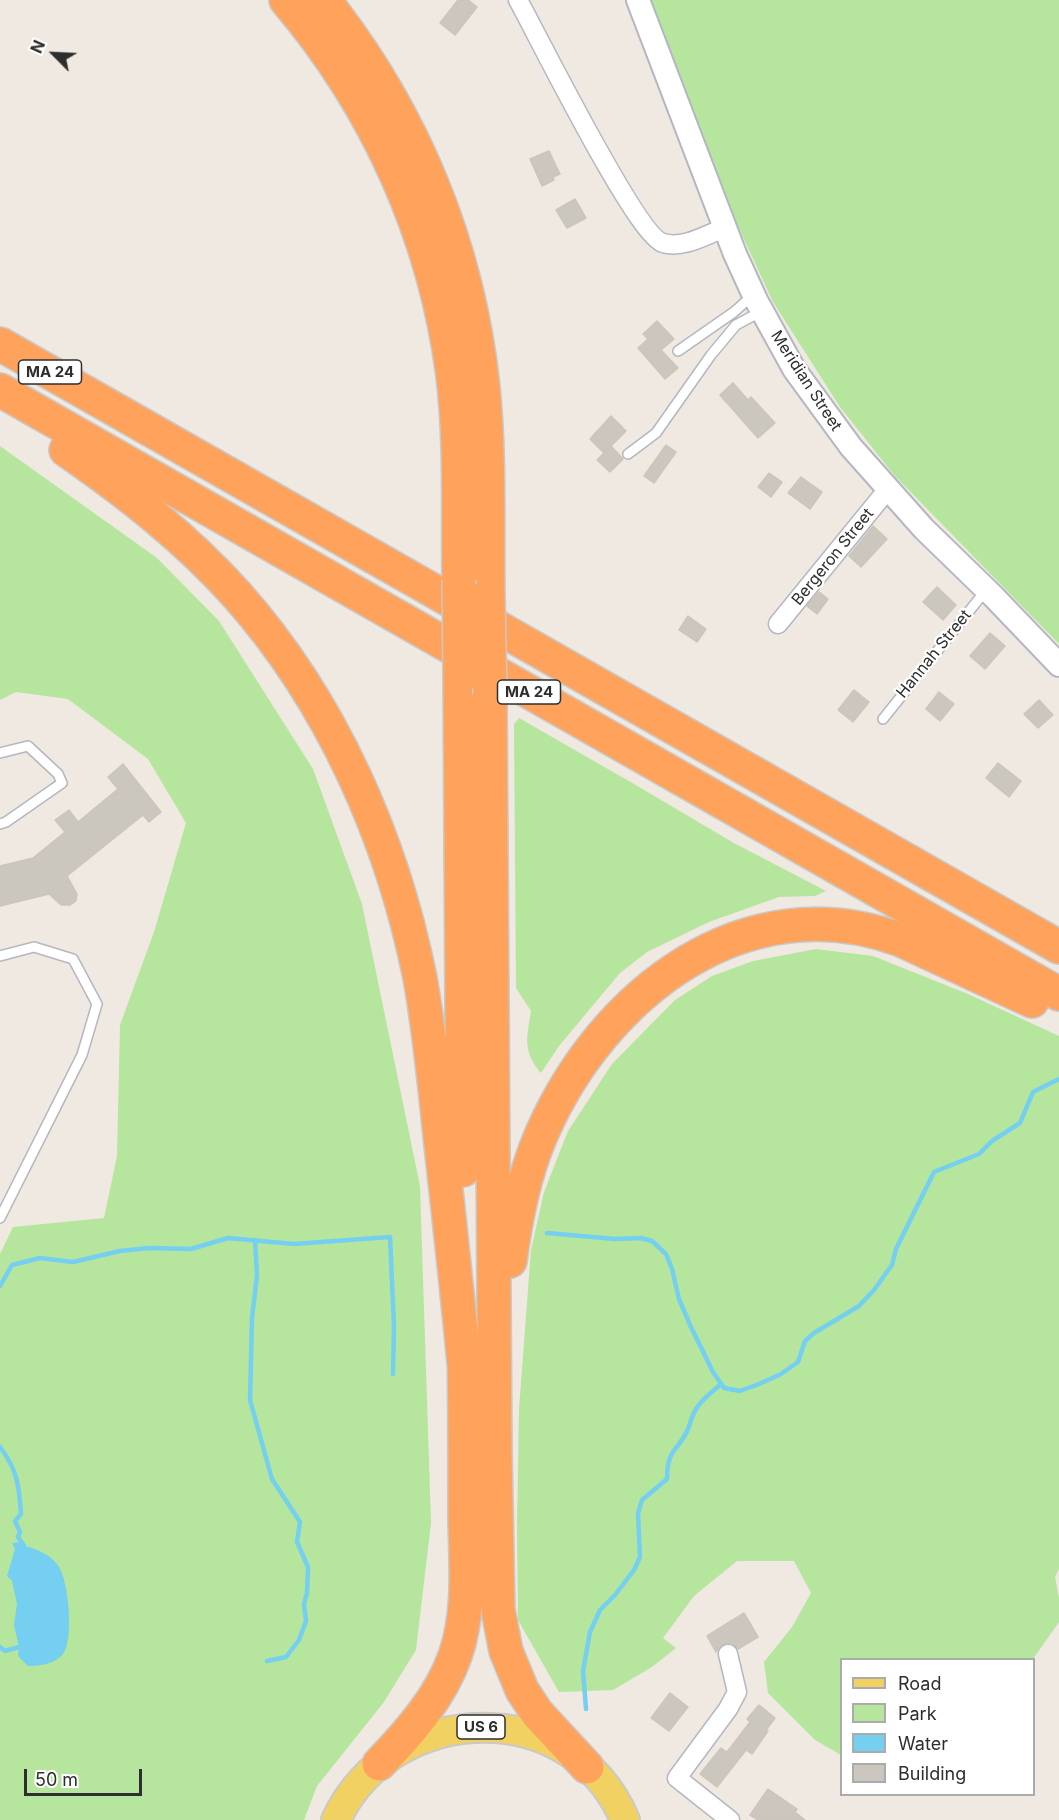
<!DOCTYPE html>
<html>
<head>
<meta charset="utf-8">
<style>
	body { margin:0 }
	#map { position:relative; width:1059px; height:1820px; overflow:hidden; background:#efe9e1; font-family:Inter,sans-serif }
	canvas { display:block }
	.legend { position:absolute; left:840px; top:1658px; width:195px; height:138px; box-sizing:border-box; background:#fff; border:2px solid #ababab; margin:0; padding:8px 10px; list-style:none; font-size:18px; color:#2e2e2e }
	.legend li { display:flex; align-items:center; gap:12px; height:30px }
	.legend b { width:30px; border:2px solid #ababab }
	.north { position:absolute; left:24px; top:24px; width:60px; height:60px; -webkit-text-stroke:4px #fff; paint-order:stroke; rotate:294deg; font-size:16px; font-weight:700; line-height:24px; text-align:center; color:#2e2e2e }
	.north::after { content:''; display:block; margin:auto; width:21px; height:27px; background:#2e2e2e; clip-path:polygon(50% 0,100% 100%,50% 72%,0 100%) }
	.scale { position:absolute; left:24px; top:1769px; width:118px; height:27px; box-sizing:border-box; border:3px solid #2e2e2e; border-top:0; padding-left:8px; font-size:18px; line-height:21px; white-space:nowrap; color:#2e2e2e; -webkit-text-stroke:4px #fff; paint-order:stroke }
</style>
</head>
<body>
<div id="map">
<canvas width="1059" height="1820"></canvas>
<ul class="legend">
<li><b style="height:8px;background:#f2d163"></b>Road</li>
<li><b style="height:16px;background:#b6e59e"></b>Park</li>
<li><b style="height:16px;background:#75cff0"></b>Water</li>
<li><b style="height:16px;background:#cbc7bf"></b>Building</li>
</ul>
<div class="north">N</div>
<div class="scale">50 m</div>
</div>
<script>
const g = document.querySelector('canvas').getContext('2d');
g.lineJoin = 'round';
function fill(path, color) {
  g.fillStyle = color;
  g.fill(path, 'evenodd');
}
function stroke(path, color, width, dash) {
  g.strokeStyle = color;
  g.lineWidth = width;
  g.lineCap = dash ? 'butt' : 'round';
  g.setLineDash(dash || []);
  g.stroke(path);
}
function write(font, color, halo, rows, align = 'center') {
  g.font = font + ' Inter,sans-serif';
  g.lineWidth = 4.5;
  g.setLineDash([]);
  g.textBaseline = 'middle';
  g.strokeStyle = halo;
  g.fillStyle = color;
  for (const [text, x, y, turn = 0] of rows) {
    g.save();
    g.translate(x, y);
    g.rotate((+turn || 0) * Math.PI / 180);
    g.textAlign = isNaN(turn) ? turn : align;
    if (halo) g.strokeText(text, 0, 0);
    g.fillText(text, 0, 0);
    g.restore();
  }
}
const green = new Path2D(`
	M650,0H1059V644L894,475L840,407L773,302L731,211Z
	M0,446L157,558L219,621L313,769L362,904L420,1186L431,1523L416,1650L384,1702L317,1786L304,1820H0V1254L13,1227L104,1218L117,1156L120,1025L154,932L186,823L148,759L68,699L16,692L0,700Z
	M519,718L634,784L732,842L826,891L815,896L779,897L709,922L647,952L620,973L559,1046L541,1073C522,1051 527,1037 531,1011L516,988L514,724Z
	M816,949L873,956L968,994L1059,1036V1569L1055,1577L1059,1598V1622L1033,1659L842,1660L841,1755L815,1740L768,1693L764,1662L792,1627L811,1593L794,1561H737L694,1596L663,1638L676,1648L652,1667L613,1690L559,1692L518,1620L517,1523L519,1409L531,1250L544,1192L568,1131L612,1064L675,1000L712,976L753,961Z`);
const water = new Path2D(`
	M21,1542L25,1546C37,1549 49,1554 57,1564C69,1578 74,1640 63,1654C55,1664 40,1666 28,1666L18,1656L19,1647L14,1625L17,1604L12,1581L7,1576L15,1549L12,1543Z`);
const stream = new Path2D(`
	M547,1233L615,1239L641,1238L652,1241L666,1254L672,1269L679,1299L691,1327L713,1372L724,1388L740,1391L759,1384L781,1374L798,1362L805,1341L814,1333L859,1306L874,1290L892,1265L896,1249L934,1172L979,1154L992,1141L1020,1123L1033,1092L1059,1079
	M255,1240L257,1275L252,1318L250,1400L272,1479L300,1522L297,1542L308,1567L307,1593L304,1604L306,1621L299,1640L286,1657L267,1661
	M0,1286L12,1265L40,1258L73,1262L120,1251L149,1248L191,1249L228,1238L294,1244L390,1237L394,1326L393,1374
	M0,1447C18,1471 19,1486 21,1514L15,1521L20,1532L18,1537L24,1546
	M0,1647L5,1651L19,1647
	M586,1709L583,1671L590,1632L600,1610L615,1595L634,1570L640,1557L638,1513L642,1500L667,1479C667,1448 678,1452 688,1429C690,1424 691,1419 693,1415C698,1402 711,1393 721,1384`);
const building = new Path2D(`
	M458,0H468L477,7L455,35L440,23Z
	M549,151L560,174L553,177L554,180L542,186L530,159Z
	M575,199L586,218L567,228L556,210Z
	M657,321L674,339L661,350L678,368L665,379L638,348L648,339L643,334Z
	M733,383L748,400L751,397L775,423L758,438L720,395Z
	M611,416L626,431L611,446L623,459L610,472L597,460L604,453L590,439Z
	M666,445L676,452L654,483L644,476Z
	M769,473L782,482L771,497L758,487Z
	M801,477L822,492L810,509L788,493Z
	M873,526L887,539L861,567L849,556Z
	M937,587L956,605L943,620L923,602Z
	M819,592L828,599L817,614L807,606Z
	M688,616L706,629L697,642L679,630Z
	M990,633L1005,646L985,669L970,656Z
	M854,690L869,702L853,722L838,710Z
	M939,692L954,704L940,721L926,709Z
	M1039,700L1053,715L1038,728L1024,714Z
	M998,763L1021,781L1009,797L986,778Z
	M123,764L161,812L149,822L143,815L67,876L77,894L76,901L70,905H61L49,894L0,906V866L33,858L65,832L55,820L69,810L78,822L118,789L108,777Z
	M744,1613L758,1637L738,1649L732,1643H725L720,1646L716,1652L707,1636Z
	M670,1693L688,1707L669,1731L651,1718Z
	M759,1705L775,1718L766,1730L768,1731L752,1754L746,1750L717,1787L700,1774L721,1748L727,1752L750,1722L747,1719Z
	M768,1789L797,1809L795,1812L805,1820H758L750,1815Z`);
const service = new Path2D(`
	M678,351L734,312L753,295
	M628,454L656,433L711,355L736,325L762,311
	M883,719L986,590
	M0,753L28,746L58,774L62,783L6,822L0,824
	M0,956L34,947L73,959L97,1004L82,1055L0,1218`);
const minor = new Path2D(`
	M518,0C538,36 636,235 663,243C683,249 706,235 724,228
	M778,624L888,489
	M728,1654L737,1692L728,1709L677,1778L730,1820`);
const tertiary = new Path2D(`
	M638,0L735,254L756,300L794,369L851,447L924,529L994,597L1059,665`);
const primary = new Path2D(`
	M336,1820C392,1700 572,1694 625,1820`);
const motorway = new Path2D(`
	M286,0C377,107 435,237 453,376C461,443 458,512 459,580
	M324,0C413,112 468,245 483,387C490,456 487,527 488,596
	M0,344L1059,947
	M0,390L1059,994
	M66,450C128,493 187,539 237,595C332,702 392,839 420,978C430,1033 435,1089 441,1145C449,1217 457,1290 464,1363
	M460,677L463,1170
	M490,694L495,1451L498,1610L506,1651L522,1690L537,1713L587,1767
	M510,1261C516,1217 524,1174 542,1133C603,994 745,882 901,940L1032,1001
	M379,1764C409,1733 440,1698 455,1656C470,1614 466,1565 465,1520C465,1461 465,1402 464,1342`);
const motorwayBridge = new Path2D(`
	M459,580L460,677
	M488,596L490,694`);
const shields = [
	[50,372,63],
	[529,692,63],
	[481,1727,48]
];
const shieldNames = [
	["MA 24",50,372],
	["MA 24",529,692],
	["US 6",481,1727]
];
const streetNames = [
	["Meridian Street",806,381,57],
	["Bergeron Street",833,557,-51],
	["Hannah Street",934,654,-51]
];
fill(green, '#b6e59e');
fill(water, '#75cff0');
stroke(stream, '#75cff0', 4.5);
fill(building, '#cbc7bf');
stroke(building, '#cbc5ba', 1.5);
stroke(service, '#b4b7c1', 12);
stroke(minor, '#b4b7c1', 21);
stroke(tertiary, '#b4b7c1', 26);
stroke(primary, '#c9c9c9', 32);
stroke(motorway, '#c9c9c9', 36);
stroke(service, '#fff', 9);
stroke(minor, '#fff', 18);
stroke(tertiary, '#fff', 22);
stroke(primary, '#f2d163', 28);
stroke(motorway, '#ffa35c', 33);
stroke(motorwayBridge, '#c9c9c9', 36, []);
stroke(motorwayBridge, '#ffa35c', 33);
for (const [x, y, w] of shields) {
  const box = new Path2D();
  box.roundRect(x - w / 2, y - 12, w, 24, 4.5);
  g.fillStyle = '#fff';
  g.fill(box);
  stroke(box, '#2e2e2e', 1.5);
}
write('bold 15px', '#2e2e2e', null, shieldNames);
write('16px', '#2e2e2e', '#fff', streetNames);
</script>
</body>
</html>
